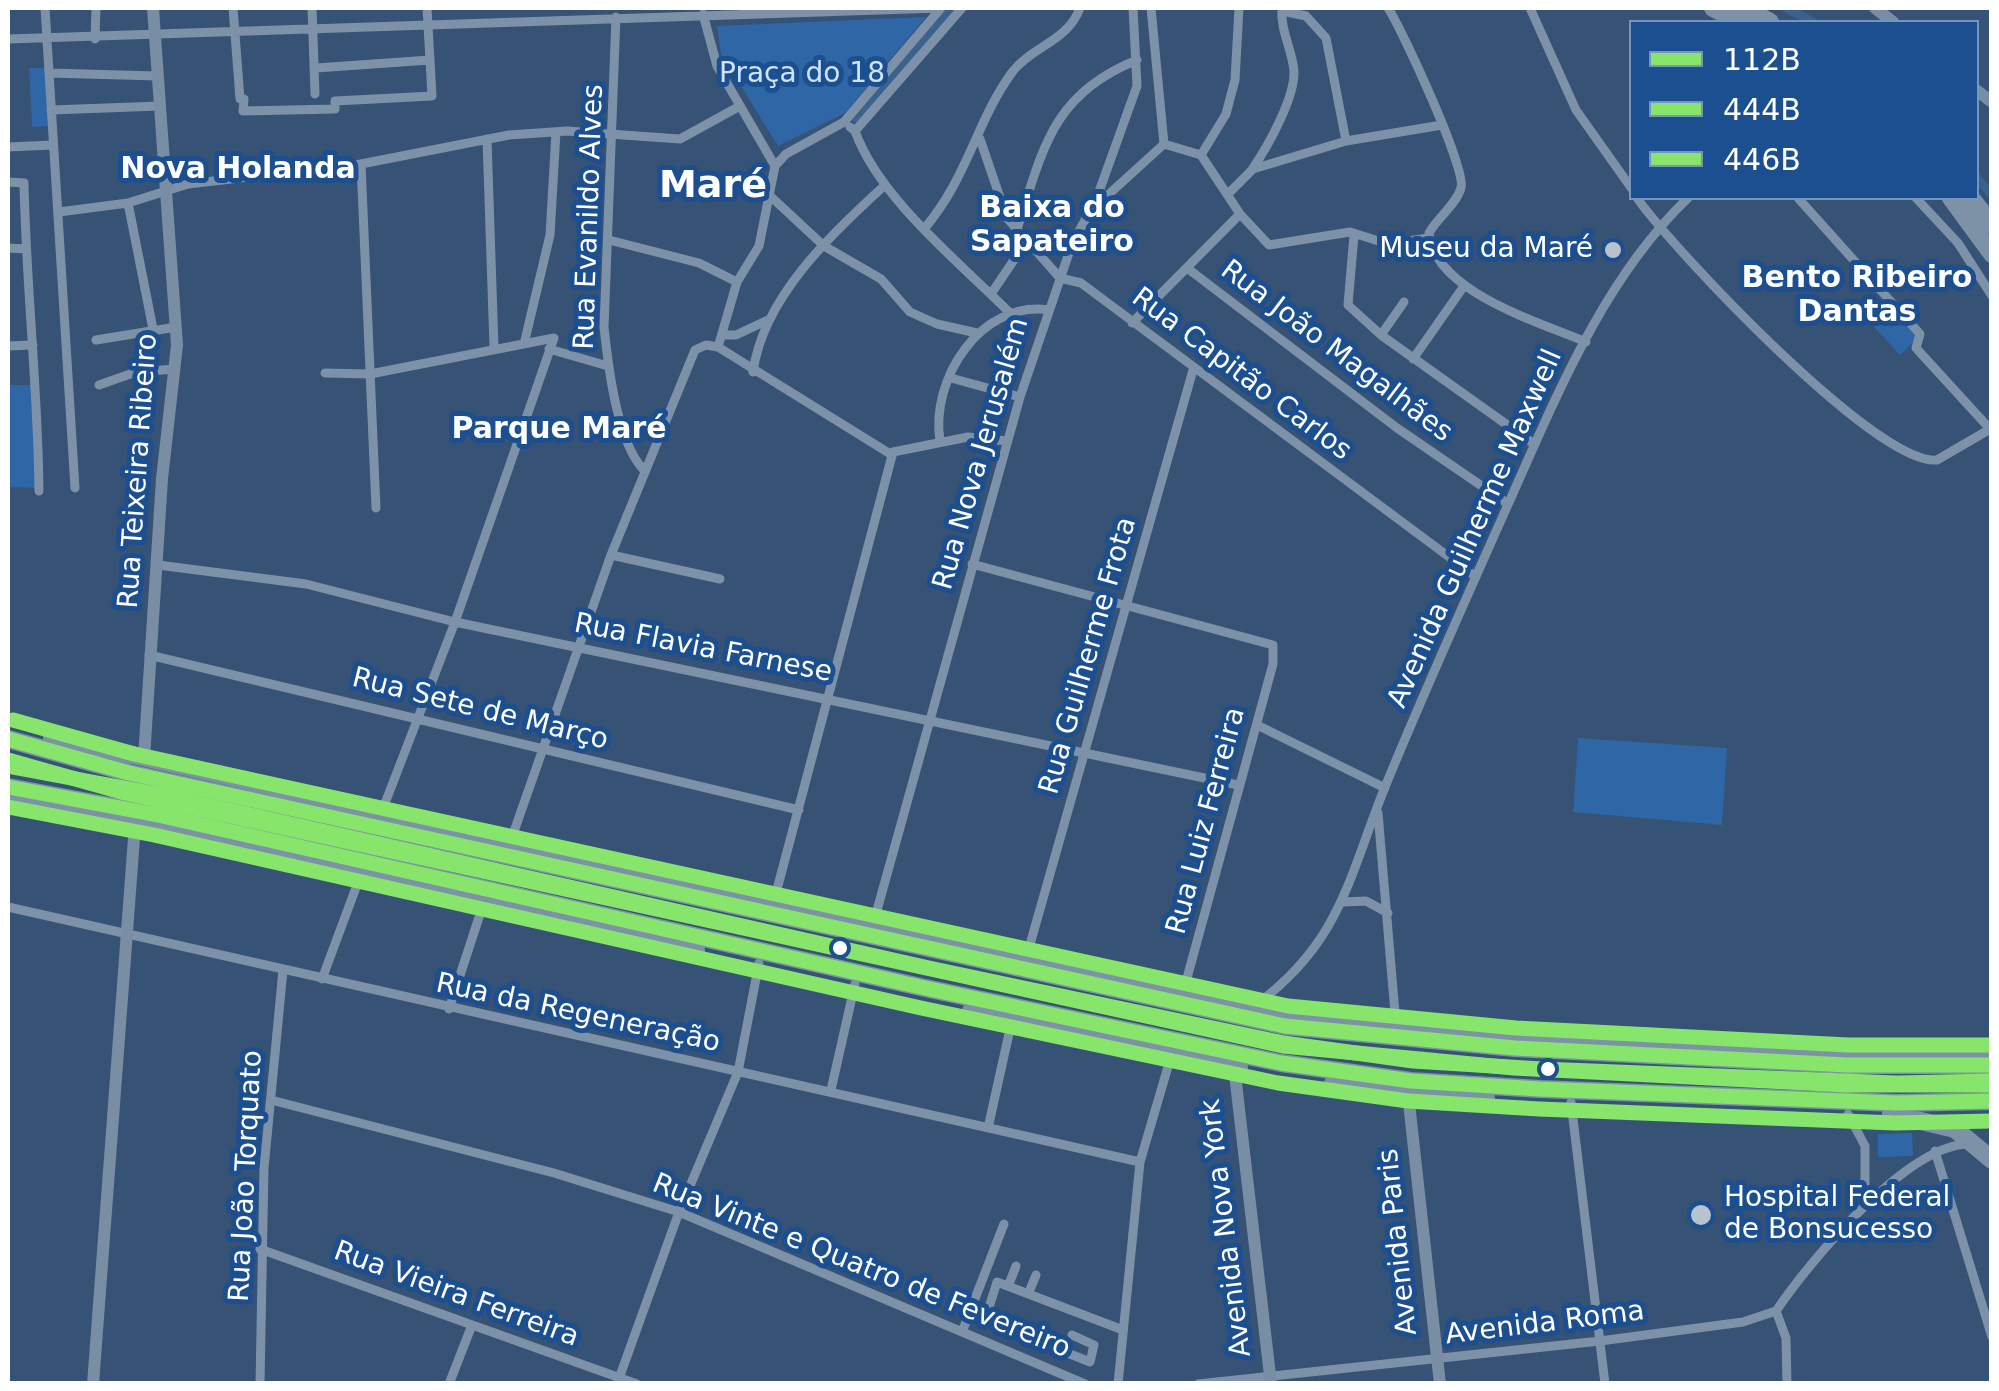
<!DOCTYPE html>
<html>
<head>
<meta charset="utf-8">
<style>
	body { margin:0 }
	#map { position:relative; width:1999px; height:1391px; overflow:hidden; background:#365274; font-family:"DejaVu Sans",sans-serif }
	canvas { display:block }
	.frame { position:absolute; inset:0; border:10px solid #fff; pointer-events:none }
	.legend { position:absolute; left:1629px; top:20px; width:350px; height:180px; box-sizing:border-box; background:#1b4f8f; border:2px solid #7695bc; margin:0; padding:12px 18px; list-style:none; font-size:30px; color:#fff }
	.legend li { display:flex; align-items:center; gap:20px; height:50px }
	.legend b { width:50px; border:2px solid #7695bc }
</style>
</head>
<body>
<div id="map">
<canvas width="1999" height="1391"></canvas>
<div class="frame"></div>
<ul class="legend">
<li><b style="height:12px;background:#87e56b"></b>112B</li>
<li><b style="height:12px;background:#87e56b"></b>444B</li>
<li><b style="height:12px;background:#87e56b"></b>446B</li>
</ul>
</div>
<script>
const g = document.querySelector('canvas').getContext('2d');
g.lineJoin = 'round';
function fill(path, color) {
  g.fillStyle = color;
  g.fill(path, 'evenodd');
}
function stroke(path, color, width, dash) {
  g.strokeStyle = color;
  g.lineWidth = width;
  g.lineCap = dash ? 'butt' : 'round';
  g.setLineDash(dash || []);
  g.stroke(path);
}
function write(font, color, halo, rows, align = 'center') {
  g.font = font + ' "DejaVu Sans",sans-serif';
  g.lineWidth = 10;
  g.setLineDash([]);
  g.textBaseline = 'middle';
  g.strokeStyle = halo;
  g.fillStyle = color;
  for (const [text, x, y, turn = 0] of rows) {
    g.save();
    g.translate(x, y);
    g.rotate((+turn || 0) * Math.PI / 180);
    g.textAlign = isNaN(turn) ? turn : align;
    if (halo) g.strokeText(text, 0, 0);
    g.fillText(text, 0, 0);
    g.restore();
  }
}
const green = new Path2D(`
	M926,17L845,113L778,146L721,54L717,26Z
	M29,68H46L49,126L32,127Z
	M1891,310L1918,338L1900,355L1874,327Z
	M8,385H38L35,488L8,487Z
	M1578,738L1727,748L1722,825L1573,812Z
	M1912,1133L1913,1156L1878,1157V1134Z`);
const canal = new Path2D(`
	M1786,8L1813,22
	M856,118L953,8
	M1976,177L1992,195`);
const street = new Path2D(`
	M45,8L75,488
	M233,8L240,99
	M312,8L315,94
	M1151,8L1164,144
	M1388,8C1402,29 1467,170 1461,188C1456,205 1437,218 1429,233C1434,292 1540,322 1586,342
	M1530,8L1576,110L1632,189
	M1282,11L1306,16L1326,38L1346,141
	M703,14L717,66L775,166
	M616,17L604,327C608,365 617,443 644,470
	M8,39L940,8
	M95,39L96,8
	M316,68L430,60
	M49,73L157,76
	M244,99L243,111L335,109V101L432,96L427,8
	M51,110L160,106
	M850,127L855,131L962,8
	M855,131C879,198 958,261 1009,312
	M487,139L494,347
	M980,139L1007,218L1060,278L1081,283L1476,577
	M8,147L53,145
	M1201,155L1226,114L1235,80L1239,8
	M361,164L376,508
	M1253,168C1268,146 1295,98 1294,71C1292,49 1280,30 1282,8
	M8,182L24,183C26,286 38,388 39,491
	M768,194L824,246L881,279L910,312L937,324L977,333
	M1228,194L1253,169L1346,141L1442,125
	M1637,198C1674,250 1877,466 1937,460L1992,428
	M1798,198L1920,334L1916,348L1990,429
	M1916,198L1958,243L1992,296
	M1096,200L1109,194L1164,144
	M128,203L153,329
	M59,212L128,203L188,184L361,164L509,135L567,131L680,139L740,106
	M1240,214L1269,245L1350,232L1388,244L1428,238
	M924,229C969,176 976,121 1013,71C1033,46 1068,41 1080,8
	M1017,229C1043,149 1052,94 1137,60
	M1354,235L1348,305L1381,335L1534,444
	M609,240L699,263L737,282
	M8,248L26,249
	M1187,268L1397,428L1508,504
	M991,294L1028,239
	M1132,323L1240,214L1201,155L1164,144
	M722,335H736L768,320
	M1381,335L1404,302
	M96,340L176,327
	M525,340L550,235L556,132
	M8,346L33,345
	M718,347L737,282L759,246L775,166L786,154L844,122L941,8
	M549,349L608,366
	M1413,359L1464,286
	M753,372C763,298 831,234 884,186
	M325,373L370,374L554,338L455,622L382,811
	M951,378L1020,397
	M99,385L136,372L175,369
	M940,441C930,379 981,300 1049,310
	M611,555L720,579
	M972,564L1273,645V664L1184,989
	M158,565L306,584L455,622L1238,785
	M149,655L799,810
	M1257,725L1385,788
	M1378,813L1396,1025
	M511,840L611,555L695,350L706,345L718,347L892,455
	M775,897L893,452L968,437L1007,441
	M1343,902L1366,901L1388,913
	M8,907L1140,1162
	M874,921L1020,397L1072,244L1096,200L1137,86L1133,8
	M1027,955L1193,370
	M322,979L361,874
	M1257,1004C1341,941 1348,879 1385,787C1423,694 1465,601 1506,509C1554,402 1602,280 1688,198
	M449,1009L483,905
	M831,1090L855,984
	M271,1100L554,1173L679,1212L1085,1384
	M1571,1102L1605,1384
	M1848,1114L1865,1146V1206
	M988,1128L1012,1020
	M1935,1151L1992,1337
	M260,1249L637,1384
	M1009,1284L1016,1266
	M1029,1292L1036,1275
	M1776,1311C1809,1262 1908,1143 1970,1144
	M1776,1311L1786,1338L1787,1384
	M962,1332L1004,1224
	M1072,1335L1094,1345L1090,1362L985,1320L997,1282L1123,1330
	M260,1384L264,1168L283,970
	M449,1384L472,1325
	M617,1384L679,1212L738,1072L759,963
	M1118,1384L1140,1162L1172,1053
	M1198,1384L1600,1341L1743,1322L1776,1311`);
const secondary = new Path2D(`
	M1875,8L1893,22
	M1976,90L1992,102
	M144,758L162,479L177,345L153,8
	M1234,1066L1271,1384
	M1408,1094L1440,1384
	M93,1384L135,825`);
const highway = new Path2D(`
	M1713,8L1741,22
	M1744,8L1770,22
	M1951,198L1992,254
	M1971,198L1992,225
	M52,737L1307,1016C1534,1039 1763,1053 1992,1051
	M8,739L129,773L1285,1026L1515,1048L1847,1065H1992
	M8,787L158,815L925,988L1281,1063L1411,1081L1540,1089L1896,1103L1992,1101
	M8,800L297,859L483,905L696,950
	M971,1011L1239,1067
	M1333,1083L1408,1094L1486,1098
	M1891,1114L1955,1129L1992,1160`);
const bus1 = new Path2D(`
	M8,739L129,773L1285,1026L1515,1048L1847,1065H1992
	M8,787L158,815L925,988L1281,1063L1411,1081L1540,1089L1896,1103L1992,1101`);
const bus2 = new Path2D(`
	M8,760L125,793L1283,1046L1514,1068L1846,1085H1992
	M8,807L154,835L921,1008L1278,1083L1408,1101L1539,1109L1895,1123L1992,1121`);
const bus3 = new Path2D(`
	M13,720L134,754L1288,1006L1516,1028L1848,1045H1992
	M12,767L162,795L929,968L1284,1043L1413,1061L1541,1069L1896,1083L1992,1081`);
const markers = [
	[1613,250,10,"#b9c2ce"],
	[840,948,9,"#fff"],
	[1548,1069,9,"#fff"],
	[1701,1215,12,"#b9c2ce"]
];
const parkNames = [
	["Praça do 18",802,75]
];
const streetNames = [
	["Rua Evanildo Alves",590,217,-88],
	["Rua João Magalhães",1336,352,37],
	["Rua Capitão Carlos",1241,375,37],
	["Rua Nova Jerusalém",982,454,-74],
	["Rua Teixeira Ribeiro",139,471,-86],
	["Avenida Guilherme Maxwell",1476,529,-66],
	["Rua Flavia Farnese",703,649,11],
	["Rua Guilherme Frota",1089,656,-74],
	["Rua Sete de Março",480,710,14],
	["Rua Luiz Ferreira",1207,821,-75],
	["Rua da Regeneração",578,1014,12],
	["Rua João Torquato",247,1176,-87],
	["Avenida Nova York",1227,1228,-97],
	["Avenida Paris",1399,1242,-96],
	["Rua Vinte e Quatro de Fevereiro",861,1267,22],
	["Rua Vieira Ferreira",456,1295,20],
	["Avenida Roma",1545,1324,-7]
];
const poiNames = [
	["Museu da Maré",1593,250],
	["Hospital Federal",1724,1199,"left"],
	["de Bonsucesso",1724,1231,"left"]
];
const neighbourhoodNames = [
	["Nova Holanda",238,170],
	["Baixa do",1052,209],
	["Sapateiro",1052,243],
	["Bento Ribeiro",1857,279],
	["Dantas",1857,313],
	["Parque Maré",559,430]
];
const districtNames = [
	["Maré",713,187]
];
fill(green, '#2f66a5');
stroke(canal, '#3b618d', 9);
stroke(street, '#7d92a8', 9);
stroke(secondary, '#798da4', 12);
stroke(highway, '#7e92a7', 18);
stroke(bus1, '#87e56b', 15);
stroke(bus2, '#87e56b', 15);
stroke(bus3, '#87e56b', 15);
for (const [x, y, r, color] of markers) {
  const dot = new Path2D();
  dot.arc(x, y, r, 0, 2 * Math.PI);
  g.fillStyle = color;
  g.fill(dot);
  stroke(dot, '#1b4f8f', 4);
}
write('28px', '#cfe3fa', '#1b4f8f', parkNames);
write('28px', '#fff', '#1b4f8f', streetNames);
write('28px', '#fff', '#1b4f8f', poiNames, 'right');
write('bold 30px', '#fff', '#1b4f8f', neighbourhoodNames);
write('bold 38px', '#fff', '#1b4f8f', districtNames);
</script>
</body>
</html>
